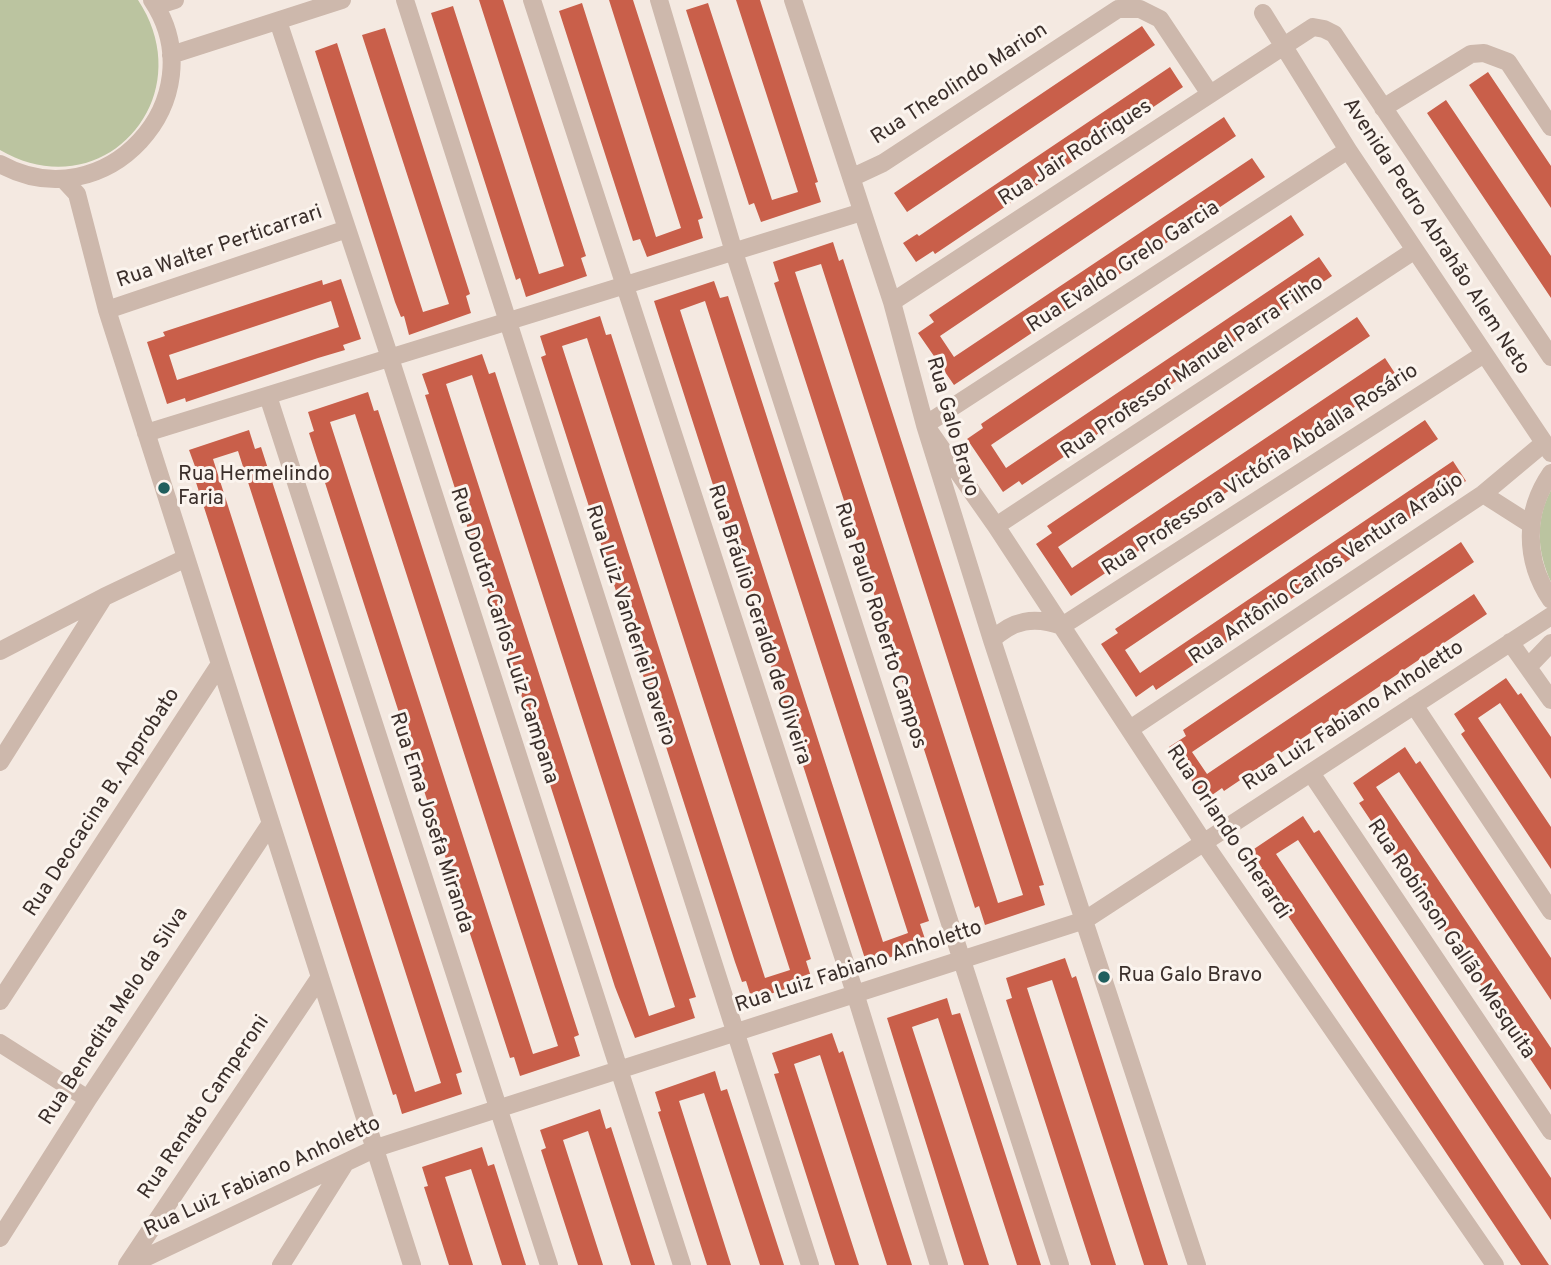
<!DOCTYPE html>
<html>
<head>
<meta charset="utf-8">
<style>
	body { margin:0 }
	canvas { display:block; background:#f4e9e1 }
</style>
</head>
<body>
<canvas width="1551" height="1265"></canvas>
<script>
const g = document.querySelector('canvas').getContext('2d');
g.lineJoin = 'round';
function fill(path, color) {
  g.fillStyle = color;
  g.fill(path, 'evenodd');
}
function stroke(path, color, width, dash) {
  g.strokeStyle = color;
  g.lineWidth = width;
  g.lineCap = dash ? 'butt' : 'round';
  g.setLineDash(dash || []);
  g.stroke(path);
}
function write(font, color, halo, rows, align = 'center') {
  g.font = font + ' Overpass,sans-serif';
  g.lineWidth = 6;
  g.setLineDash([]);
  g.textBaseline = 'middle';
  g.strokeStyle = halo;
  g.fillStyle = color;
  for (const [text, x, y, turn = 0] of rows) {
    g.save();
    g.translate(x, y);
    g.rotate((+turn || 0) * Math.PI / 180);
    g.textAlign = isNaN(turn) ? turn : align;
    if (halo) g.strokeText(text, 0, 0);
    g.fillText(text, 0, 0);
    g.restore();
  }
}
const green = new Path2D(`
	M0,0H138C203,98 102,210 0,150Z
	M1551,490V582C1537,551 1535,521 1551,490Z`);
const building = new Path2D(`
	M479,0H503L586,256L581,258L587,276L526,297L520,278L516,280L431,13L453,6L539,274L564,266Z
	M609,0H633L703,218L698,220L703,238L647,257L640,239L633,241L559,11L582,3L656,237L681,228Z
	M736,0H760L818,182L815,183L821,202L761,222L754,203L749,205L686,10L708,3L772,200L798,192Z
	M1142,26L1155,45L907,212L894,193Z
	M385,28L470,294L466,296L471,313L409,335L404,316L401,317L395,302L315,51L337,43L423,312L449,304L362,35Z
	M1170,67L1183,87L935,254L933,251L916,262L903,243L917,234L919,236Z
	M1488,72L1551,166V208L1469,85Z
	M1446,100L1551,256V298L1427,113Z
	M1224,117L1236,136L940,336L954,357L1252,158L1265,177L954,385L918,333L934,322L929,315Z
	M1291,215L1304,235L991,445L1006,468L1319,257L1332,276L1022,485L1019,481L1003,492L967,439L983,428L981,424Z
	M833,242L839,261L843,259L1044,885L1039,886L1045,905L985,925L979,906L975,908L774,283L779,281L773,262ZM821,264L1023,895L998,903L795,272Z
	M341,279L361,339L343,345L345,350L318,358L186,402L185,398L167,404L147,342L165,336L163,332L322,280L323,285ZM331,301L339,327L177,380L169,355Z
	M714,281L720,298L728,296L929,921L920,924L927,945L867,965L654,301ZM705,301L908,933L883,942L680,310Z
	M600,316L606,335L611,334L811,959L806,961L812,980L752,1000L746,981L742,982L735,962L541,357L546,355L540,336ZM587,338L790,970L765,978L562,346Z
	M1357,317L1370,336L1058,547L1072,568L1385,358L1398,378L1071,596L1036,544L1052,533L1047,526Z
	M482,354L489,374L495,372L696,997L689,999L695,1018L635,1038L615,987L425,395L429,394L422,374ZM472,375L675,1007L649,1016L446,384Z
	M368,392L374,411L378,410L579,1035L574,1037L580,1056L520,1076L514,1057L510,1058L309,433L314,431L308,412ZM355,414L558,1046L533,1054L330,422Z
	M1425,420L1438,439L1125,650L1140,673L1453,461L1466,481L1156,690L1153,685L1136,697L1101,644L1118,633L1115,629Z
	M249,430L255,449L261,447L462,1072L456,1074L462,1094L402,1114L396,1094L393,1095L192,470L196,469L189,450ZM238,451L441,1083L415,1092L213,459Z
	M1461,542L1474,562L1192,752L1207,774L1474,594L1487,614L1224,791L1222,788L1205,800L1169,747L1186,736L1183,730Z
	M1506,678L1518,695L1521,693L1551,737V779L1500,703L1478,718L1551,827V869L1461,734L1465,731L1454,714Z
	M1405,747L1416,764L1420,761L1551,958V1000L1399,772L1376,787L1551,1048V1090L1359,803L1364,800L1353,783Z
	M1303,816L1314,833L1319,830L1551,1178V1220L1298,840L1276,854L1549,1265H1521L1258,871L1262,868L1251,851Z
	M1065,958L1072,978L1076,976L1168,1265H1144L1052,980L1027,988L1116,1265H1091L1006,1000L1012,998L1006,978Z
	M947,998L952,1015L960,1013L1041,1265H1017L938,1018L912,1027L989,1265H964L887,1018Z
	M832,1033L839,1053L843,1051L912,1265H887L820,1055L794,1064L859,1265H835L774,1074L779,1073L772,1053Z
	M715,1071L721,1091L727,1089L784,1265H760L704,1093L679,1101L731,1265H707L658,1112L661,1111L655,1092Z
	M600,1109L606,1129L611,1127L655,1265H631L588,1131L563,1140L603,1265H578L541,1150L546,1148L540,1130Z
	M482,1147L488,1166L494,1164L526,1265H502L471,1169L445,1177L473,1265H449L424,1187L428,1186L422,1167Z`);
const minor = new Path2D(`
	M405,0L810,1265
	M532,0L855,993L939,1265
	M659,0L734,252L1060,1265
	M793,0L892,302L925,425L992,640L1197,1265
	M156,6L175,0
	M1263,13L1348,150L1551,453
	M278,21L390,358L682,1265
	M171,55L342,0
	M1383,108L1471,54L1484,53L1508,62L1551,127
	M1348,150L925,425L996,526L1204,843L1495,1265
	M0,164C105,222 218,99 152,0
	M853,177L883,163L1118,9H1140L1160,19L1210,94
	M64,180L77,194L107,310L412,1265
	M892,302L1313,27L1324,29L1334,34L1551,357
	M107,310L347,229
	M268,396L549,1265
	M146,433L862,212
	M1551,473C1524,512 1524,560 1551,600
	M1483,494L1530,524
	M996,526L1415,250
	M992,640C1013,620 1034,616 1062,626L1484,354
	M1510,642L1551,700
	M0,651L104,597L186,558
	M1528,667L1551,643
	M1414,705L1551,911
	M1130,729L1483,494L1544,443
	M0,762L104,597
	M1311,773L1551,1131
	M0,1001L220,664
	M0,1043L88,1099
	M0,1238L88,1099L271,823
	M127,1265L320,977
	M130,1265L376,1148L1085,920L1551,616
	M281,1265L346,1162`);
const markers = [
	[164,488,7,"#1f5e5d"],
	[1104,977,7,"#1f5e5d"]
];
const streetNames = [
	["Rua Theolindo Marion",960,85,-33],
	["Rua Jair Rodrigues",1076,154,-33],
	["Avenida Pedro Abrahão Alem Neto",1435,237,57],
	["Rua Walter Perticarrari",220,248,-19],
	["Rua Evaldo Grelo Garcia",1124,268,-33],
	["Rua Professor Manuel Parra Filho",1193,369,-34],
	["Rua Galo Bravo",951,427,74],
	["Rua Professora Victória Abdalla Rosário",1261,471,-33],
	["Rua Antônio Carlos Ventura Araújo",1327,570,-34],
	["Rua Bráulio Geraldo de Oliveira",758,625,72],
	["Rua Luiz Vanderlei Daveiro",629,626,72],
	["Rua Paulo Roberto Campos",879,626,72],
	["Rua Doutor Carlos Luiz Campana",503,636,72],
	["Rua Luiz Fabiano Anholetto",1354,717,-33],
	["Rua Deocacina B. Approbato",103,803,-57],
	["Rua Ema Josefa Miranda",430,823,72],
	["Rua Orlando Gherardi",1227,833,56],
	["Rua Robinson Gallão Mesquita",1450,940,56],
	["Rua Luiz Fabiano Anholetto",859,968,-18],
	["Rua Benedita Melo da Silva",115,1017,-57],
	["Rua Renato Camperoni",205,1108,-56],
	["Rua Luiz Fabiano Anholetto",263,1178,-25]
];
const poiNames = [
	["Rua Hermelindo",178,476],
	["Faria",178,500],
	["Rua Galo Bravo",1118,977]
];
fill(green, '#bbc4a0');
fill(building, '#c95f4a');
stroke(minor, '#cdb8ac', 18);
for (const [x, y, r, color] of markers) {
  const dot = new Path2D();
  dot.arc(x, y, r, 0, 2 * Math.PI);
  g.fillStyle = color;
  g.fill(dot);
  stroke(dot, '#fbf4ee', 2.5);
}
write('21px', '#3b2f2b', '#fbf4ee', streetNames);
write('21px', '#3b2f2b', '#fbf4ee', poiNames, 'left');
</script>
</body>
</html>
